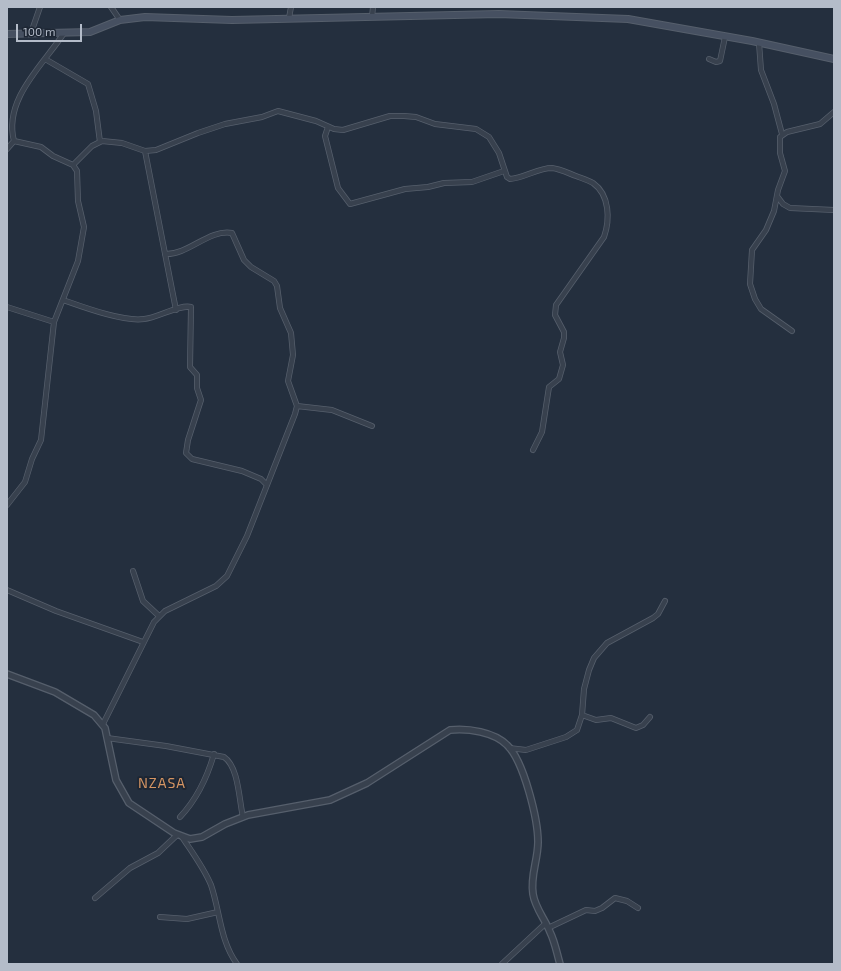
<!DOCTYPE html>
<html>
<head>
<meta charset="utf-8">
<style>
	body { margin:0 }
	#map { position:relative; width:841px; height:971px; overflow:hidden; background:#242f3e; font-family:"Exo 2",sans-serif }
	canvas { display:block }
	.frame { position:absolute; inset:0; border:8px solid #b4bcc9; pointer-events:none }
	.scale { position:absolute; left:16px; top:24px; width:66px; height:18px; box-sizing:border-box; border:2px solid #b4bcc9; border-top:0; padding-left:5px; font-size:12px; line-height:14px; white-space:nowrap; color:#b4bcc9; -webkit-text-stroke:3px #1d2633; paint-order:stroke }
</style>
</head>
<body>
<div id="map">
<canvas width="841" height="971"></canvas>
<div class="frame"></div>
<div class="scale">100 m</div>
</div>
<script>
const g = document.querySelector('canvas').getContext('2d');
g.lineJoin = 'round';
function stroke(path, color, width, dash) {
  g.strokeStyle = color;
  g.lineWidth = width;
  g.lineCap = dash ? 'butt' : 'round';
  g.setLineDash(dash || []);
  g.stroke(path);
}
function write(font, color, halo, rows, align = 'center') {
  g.font = font + ' "Exo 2",sans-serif';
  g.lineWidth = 4;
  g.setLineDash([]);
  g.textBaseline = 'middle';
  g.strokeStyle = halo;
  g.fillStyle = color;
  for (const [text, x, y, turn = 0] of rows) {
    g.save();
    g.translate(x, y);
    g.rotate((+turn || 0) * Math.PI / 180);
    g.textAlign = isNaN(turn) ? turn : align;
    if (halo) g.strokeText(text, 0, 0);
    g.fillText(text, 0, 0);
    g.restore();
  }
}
const minor = new Path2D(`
	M111,7L120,20
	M372,17L373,7
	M289,18L291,7
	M31,33L40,7
	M759,43L761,70L774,104L782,134
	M45,59L88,84L96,111L100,142
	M709,59L716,62L720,61L725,37
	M328,127L325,136L338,188L350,204L405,189L428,187L444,183L472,182L504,171
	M7,149L14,141C3,99 44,64 64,33
	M145,151L176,310
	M73,165L92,146L102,141L122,143L145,151L156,150L198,133L225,124L262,117L278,111L316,121L334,129L343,130L390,116H404L416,117L435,124L476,129L489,137L499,153L507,177L510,179C524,178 538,168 552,168C560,169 568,173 576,176C581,178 588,180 593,183C610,195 610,220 604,237L556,305L555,315L564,332V338L560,352L563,365L559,379L549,387L542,432L533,450
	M777,196L783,204L790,208L834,210
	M63,300C83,307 123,322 144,319C157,318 180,304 191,307L190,367L197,375V388L201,400L188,440L186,453L192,459L242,471L261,479L267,485
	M7,307L54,322
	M792,331L761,309L755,299L750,284L752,250L766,230L774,211L778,190L785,171L780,153V137L787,132L820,124L834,112
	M297,406L332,410L372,426
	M7,505L25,482L32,459L41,440L54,322L78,261L84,227L78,201L77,171L73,165L53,156L41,147L14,141
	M133,571L143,601L159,616
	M7,590L56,611L143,642
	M582,715L596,720L611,718L636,728L643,725L650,717
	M103,724L154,622L165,611L216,586L227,576L247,536L295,414L297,406L288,381L293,355L291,333L280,308L277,286L274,281L251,267L244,260L232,233C208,229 189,255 165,254
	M107,738L166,746L224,757C239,767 239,801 243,817
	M509,748L526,750L566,737L577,730L582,715L584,689L589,670L594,658L607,643L653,618L658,614L665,601
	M180,817C197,799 207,778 214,754
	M182,837C192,852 204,868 211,885C220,911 220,941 237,964
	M95,898L130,868L158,853L177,835
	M160,917L187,919L218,912
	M548,928L586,910L595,911L602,908L615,898L627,901L638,908
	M502,964L546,923`);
const tertiary = new Path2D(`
	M7,674L55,692L94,715L105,728L116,780L129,803L174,833L190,839L202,837L225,824L248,815L330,800L367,783L450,730C468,728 494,732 507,745C524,761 538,820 538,842C538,860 530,876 533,894C535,908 545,919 550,932C555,942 557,954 560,964`);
const secondary = new Path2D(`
	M7,34L90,32L120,20L145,17L232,20L499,14L628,19L752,41L834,59`);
const quarterNames = [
	["NZASA",162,783]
];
stroke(minor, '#565f6c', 6);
stroke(tertiary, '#565f6c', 8);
stroke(secondary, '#565f6c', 8);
stroke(minor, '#38414e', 4.5);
stroke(tertiary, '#38414e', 5.5);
stroke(secondary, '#465061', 6);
g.letterSpacing = '1px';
write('14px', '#d59563', '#1d2633', quarterNames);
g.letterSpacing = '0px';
</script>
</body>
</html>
